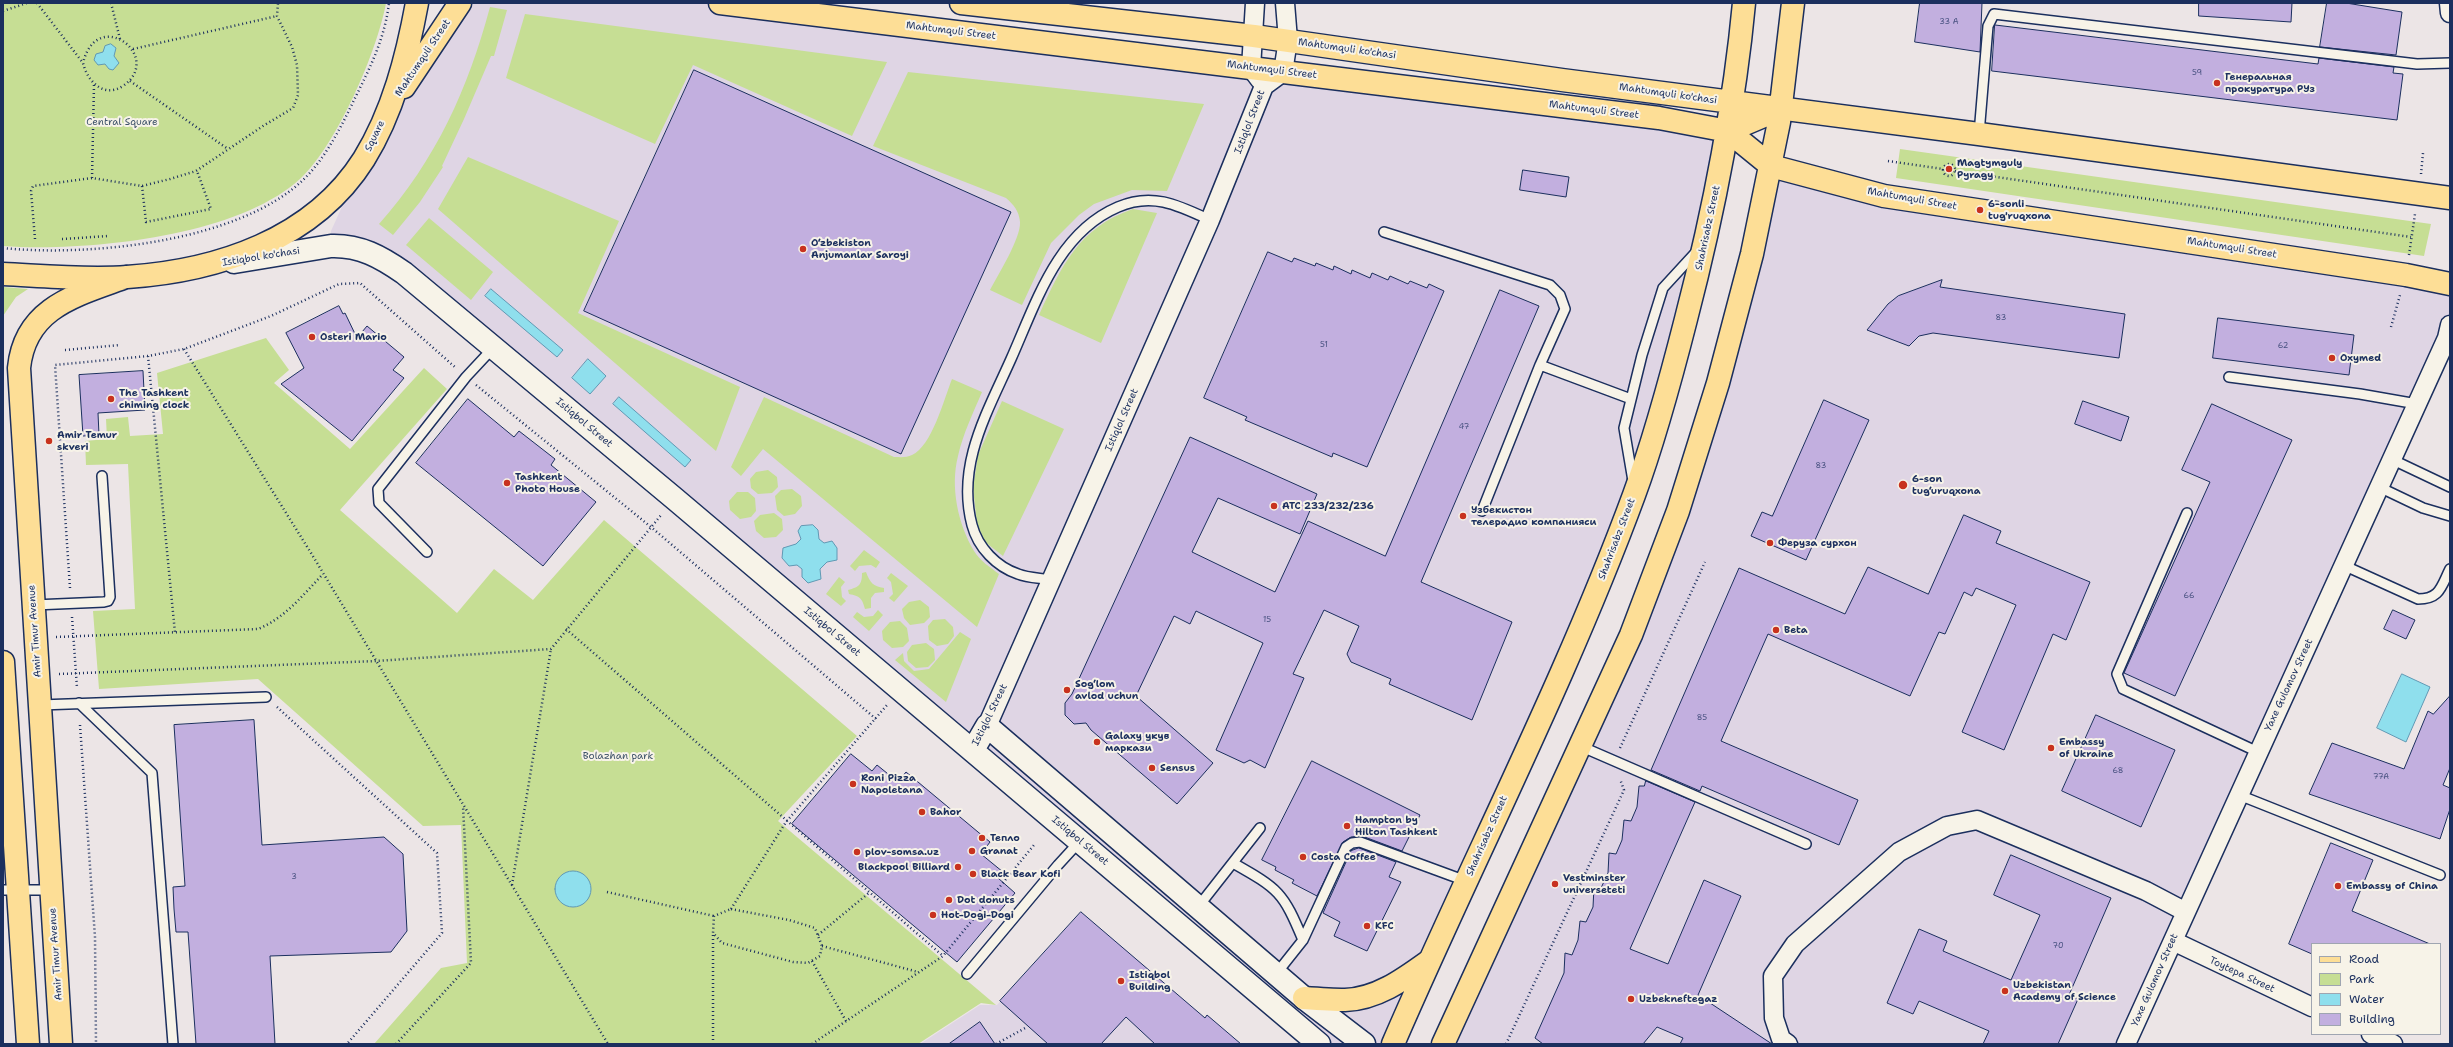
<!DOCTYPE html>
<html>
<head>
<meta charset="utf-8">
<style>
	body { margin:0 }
	#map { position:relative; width:2453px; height:1047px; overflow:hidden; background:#ece5e6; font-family:"Shantell Sans",sans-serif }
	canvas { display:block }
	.frame { position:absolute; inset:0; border:4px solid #1b2f5e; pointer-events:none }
	.legend { position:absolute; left:2311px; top:943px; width:130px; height:92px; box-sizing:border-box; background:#f7f3e8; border:1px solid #9fa5b1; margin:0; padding:5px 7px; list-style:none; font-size:12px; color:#1b2f5e }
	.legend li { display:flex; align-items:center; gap:8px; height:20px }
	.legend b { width:20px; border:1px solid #9fa5b1 }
</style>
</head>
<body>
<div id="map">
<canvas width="2453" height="1047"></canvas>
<div class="frame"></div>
<ul class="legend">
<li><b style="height:5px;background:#fdde96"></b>Road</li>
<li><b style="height:11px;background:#c6de94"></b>Park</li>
<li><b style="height:11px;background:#8fdfed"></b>Water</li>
<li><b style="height:11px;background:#c2afdf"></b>Building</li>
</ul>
</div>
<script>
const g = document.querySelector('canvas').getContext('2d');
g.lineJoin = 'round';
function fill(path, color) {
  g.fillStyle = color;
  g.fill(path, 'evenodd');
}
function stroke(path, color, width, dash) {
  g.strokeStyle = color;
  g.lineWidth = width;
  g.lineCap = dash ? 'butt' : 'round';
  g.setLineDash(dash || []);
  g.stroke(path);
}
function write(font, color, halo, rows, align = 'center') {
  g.font = font + ' "Shantell Sans",sans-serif';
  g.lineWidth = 4;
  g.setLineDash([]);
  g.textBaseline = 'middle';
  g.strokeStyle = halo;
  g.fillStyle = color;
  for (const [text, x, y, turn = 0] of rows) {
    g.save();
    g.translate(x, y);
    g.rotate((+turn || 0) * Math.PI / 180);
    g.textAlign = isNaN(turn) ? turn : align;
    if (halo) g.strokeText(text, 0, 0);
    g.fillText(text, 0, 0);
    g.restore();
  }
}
const built = new Path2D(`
	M460,3H720L1728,131L1655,429L1393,1044H1319L404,273L331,246V231L363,160Z
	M1771,166L2450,284V325L2126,1044H1443L1655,573Z
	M1081,912L1205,1018L1207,1015L1241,1044H920L980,1005H997Z`);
const green = new Path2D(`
	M3,3H386C377,52 337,144 301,178C238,237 86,252 3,246Z
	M490,7L507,10L494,56H491L464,119L442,166L443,167L420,202L393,235L379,224C436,160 468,89 490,7Z
	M525,14L887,62L852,136L693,65L655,144L506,78Z
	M908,72L1204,104L1167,191L1132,190L1094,204L1079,215L1051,243L1022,305L990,290C998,275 1021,238 1020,222C1019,211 1014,205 1006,198L873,146Z
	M1900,149L2431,224L2424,256L1896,178Z
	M468,157L619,221L578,313L740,387L716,451L438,209Z
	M1133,209L1157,213L1101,343L1039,315C1061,267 1079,227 1133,209Z
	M429,218L493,272L471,300L406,245Z
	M3,287L28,289L16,297L3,316Z
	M266,338L289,370L274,383L350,449L424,368L447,389L340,510L457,613L494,569L533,600L604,520L857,736L778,821L996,1005L981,1003L918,1044H374L441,968L467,963L461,825L423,826L258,679L99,689L93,611L135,609L128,464L86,465L85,441L107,439L106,419L128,417L130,436L163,434L157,373Z
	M952,379L982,392C973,413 963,434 958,456C950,487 958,524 974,551C980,561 990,567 999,574L977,627L763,449L741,476L731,467L764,397L894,457C900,457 906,458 912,455C932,446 944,399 952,379Z
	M1002,401L1064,429L1003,556L985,542L977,524L973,488L978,455Z
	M768,470L777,477L778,487L772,493L758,494L751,488L750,479L756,472Z
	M792,489L801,496L802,506L795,514L784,516L777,510L775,496L781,490Z
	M737,492H748L755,498L756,511L751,517L740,519L730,510L729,501Z
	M774,513L782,519L783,530L776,537L764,538L756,531L754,521L760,515Z
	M864,550L880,562L876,568L871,565L859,566L855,571L850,566Z
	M866,572C870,583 873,586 884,588V592L875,593L871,598V608L865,609C862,598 860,596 849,594L848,590C859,587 862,585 862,573Z
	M891,573L908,586L894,602L889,598L893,594L891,582L887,578Z
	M839,577L845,582L841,587L842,597L846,601L841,606L826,594Z
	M920,600L929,607L930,617L924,623L910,625L904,618L902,609L909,602Z
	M878,610L883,615L869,631L853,617L857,612L864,617L873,616Z
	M945,619L953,627L954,636L948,644L937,646L929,640L928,626L933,620Z
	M900,621L907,628L909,641L903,647L892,648L883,640L882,631L890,622Z
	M960,632L971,639L946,702L895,660L903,653L904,661L914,671L929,669Z
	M926,643L934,649L935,660L928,667L916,668L908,661L907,652L912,645Z`);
const water = new Path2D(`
	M111,44L116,48L114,56L119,63L113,70L109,69L105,64L98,65L94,60L96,54L103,52L105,46Z
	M491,289L563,350L557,357L485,296Z
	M588,359L606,376L590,394L572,378Z
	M619,397L691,460L685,467L613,404Z
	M813,525L818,530L819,539L824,543L832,541L837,548V560L827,562L820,569L821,579L808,583L802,577V569L797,565L789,566L782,558L783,548L796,544L801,539L798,531L801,526Z
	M2402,674L2430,687L2406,742L2377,728Z
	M555 889a18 18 0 1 1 36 0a18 18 0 1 1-36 0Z`);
const building = new Path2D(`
	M1920,3H1982L1980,52L1915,42Z
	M2199,3H2292L2291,22L2199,16Z
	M2327,3H2346L2402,12L2396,55L2320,47Z
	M1995,25L2318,64L2319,58L2394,67L2393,73L2403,74L2397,120L1992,71Z
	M694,70L1011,212L901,454L584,311Z
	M1523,170L1569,177L1566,197L1520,190Z
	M1268,252L1292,262L1294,258L1315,266L1316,263L1333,270L1334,266L1351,274L1352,270L1370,278L1372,273L1388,280L1390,276L1408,284L1410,281L1427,288L1429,284L1444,291L1367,467L1333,453L1332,457L1245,420L1247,417L1204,398Z
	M1942,280L1940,287L2125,314L2119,358L1933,333L1919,336L1909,346L1867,330L1888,304L1898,296Z
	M1500,290L1539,306L1421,582L1512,622L1472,720L1389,684L1391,679L1351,662L1347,654L1359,626L1324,610L1293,674L1304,678L1265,768L1250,760L1244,763L1216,750L1263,643L1196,611L1190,624L1174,616L1136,696L1213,763L1177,804L1091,730L1086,723L1074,724L1065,715V703L1072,694L1190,437L1317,494L1300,534L1218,498L1192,552L1275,592L1308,521L1385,556Z
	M339,306L343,314L345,313L357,338L367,326L404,357L393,370L404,378L352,441L281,384L304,368L286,333Z
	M2218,318L2354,335L2349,375L2213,358Z
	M143,371L145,410L98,413L99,435L83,436L79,375Z
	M468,399L514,437L519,431L555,459L551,465L596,502L543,566L416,463Z
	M1824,400L1869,420L1806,560L1751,536L1762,512L1772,516Z
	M2083,401L2129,417L2121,441L2075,424Z
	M2212,404L2292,440L2175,696L2124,673L2210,482L2182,470Z
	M1964,515L2001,531L1996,543L2090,582L2066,640L2053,634L2004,750L1962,732L2016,605L1976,588L1972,596L1964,592L1945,634L1939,632L1910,696L1768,634L1721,741L1858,800L1839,845L1702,786L1700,791L1651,770L1739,568L1845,614L1868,567L1928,594Z
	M2393,610L2415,620L2406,639L2384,629Z
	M2450,696V768L2443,785L2450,788V809L2440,839L2309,794L2332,743L2404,769L2428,711L2433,714Z
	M2096,715L2175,750L2141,827L2062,791Z
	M254,720L262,845L384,837L403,854L407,931L391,952L270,956L275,1044H196L188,932H176L174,909L173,887L185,886L174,725Z
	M851,754L872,771L877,765L898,782L906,772L990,842L981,854L1003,872L998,878L1015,893L957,962L792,824Z
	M1312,761L1420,815L1402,851L1362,836L1351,837L1343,842L1317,896L1292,883L1294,880L1275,870L1276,867L1262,860Z
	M1646,781L1695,802L1630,949L1668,964L1704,880L1741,896L1698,995L1772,1044H1680L1683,1038L1657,1027L1643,1044H1543L1535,1038L1564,973L1565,953L1572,955L1578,940L1580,921L1586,922L1593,907L1594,887L1601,888L1608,873L1609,853L1616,854L1622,840L1624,820L1631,821L1637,807L1639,786H1644Z
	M2331,843L2373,860L2352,911L2430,944H2312V954L2289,944Z
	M1359,848L1396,862L1389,877L1401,882L1367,951L1334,936L1340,922L1323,913L1351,851Z
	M2011,855L2111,898L2069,995L2078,999L2058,1044H1983L1989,1031L1919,1001L1913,1014L1887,1003L1919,929L1947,941L1943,951L2011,980L2040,915L1994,895Z
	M1081,912L1205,1018L1207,1015L1241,1044H1155L1126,1017L1101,1044H1048L1000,1001Z
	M980,1022L995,1044H949Z`);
const path = new Path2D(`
	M37,3L83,63C87,80 103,99 123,86C165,57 97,5 83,63
	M111,3L120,39
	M3,11L27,3
	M133,49L277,16
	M130,81L228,149
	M1888,161L1943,169
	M1943 170a6 6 0 1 1 12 0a6 6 0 1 1-12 0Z
	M1955,171L2411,237
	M2421,174L2423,153
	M92,178L94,85
	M142,186L146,222L211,209L197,171
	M35,239L31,191L33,186L92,178L142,186L170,179L196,171L263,126L293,108L298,95L297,65L292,47L277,16L278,3
	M62,239L108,236
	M3,248C89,257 238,242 303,180C326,158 342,125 356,96C371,66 385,37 389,3
	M2409,255L2415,214
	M2391,327L2400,295
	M184,349L311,553L608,1044
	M65,350L120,345
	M148,356L175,633
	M476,385L651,527L876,719
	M70,588L55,365L148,356L184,349L271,316L339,284L360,283L456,368
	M72,617L77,688
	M566,629L943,956
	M56,637L258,629C285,618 303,595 323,574
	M59,674L376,661L551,649L662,514
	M277,707L437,853L442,933L347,1044
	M80,725L95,937L96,1044
	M1620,748L1705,562
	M512,885L551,649
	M607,892L714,916
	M731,909L789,920L815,928L822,946L820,956L808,963L793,962L722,943L713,933L714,916Z
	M731,909L786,822L887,705
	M818,935L870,892
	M822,946L918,972
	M812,961L846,1021
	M396,1044L471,963L463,806
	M713,1044V933
	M812,1044L943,956L1034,845
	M996,1044L1027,1027
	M1506,1044L1624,790L1620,779`);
const service = new Path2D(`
	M1979,134L1988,26L1994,14L2417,64L2450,63
	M1384,232L1550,285L1560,295L1565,309L1540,365
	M2229,377L2360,394L2417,404
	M2391,459L2450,487
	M1633,481L1624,428L1642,355L1663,288L1697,251
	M2379,487L2423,508L2450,516
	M1482,511L1540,365L1631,399
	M2187,513L2117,674L2123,689L2258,752
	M427,552L379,503L378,489L466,377L494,347
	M2343,565L2418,599C2440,599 2441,587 2450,569
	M1051,580C1041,578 1028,578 1018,574C997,567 978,548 972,525C956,465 987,413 1011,359C1036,303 1057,233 1118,207C1152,192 1178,205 1210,220
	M34,605L104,602L108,601L110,597L102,476
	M79,703L152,773L173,1044
	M40,705L266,697
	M1580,746L1806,844
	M2239,795L2440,875
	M1233,863C1279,889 1283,892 1303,940
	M3,890H52
	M1198,907L1260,828
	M967,974L1058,865L1080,841
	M1276,974L1303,940L1346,847L1352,843L1360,842L1466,881`);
const minor = new Path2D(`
	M1255,3L1251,68L1260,80
	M2449,3L2450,13
	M987,726L1210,220L1264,86L1283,72L1288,40L1285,3
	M2173,941L2312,1007
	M2371,1034L2393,1044
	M1788,1044L1781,1039L1774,1018L1773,976L1795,944L1899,852L1947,826L1977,820L2146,891L2186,912
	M2126,1044L2447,338L2450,325`);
const tertiary = new Path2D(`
	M234,262L331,246C360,245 381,257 404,273L675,499L1319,1044
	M973,750L987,726L1304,998L1364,1044`);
const primary = new Path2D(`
	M720,3L1659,118L1728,131L1771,166L1884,196L2406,275L2450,284
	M961,3L1254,36L1562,80L1979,134L2450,198
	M404,87L460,3
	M1728,131L1780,109
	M3,274C44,276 86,280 127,277C217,271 313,240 364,159C393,112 407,57 417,3
	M3,662L28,1044
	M1304,998C1318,999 1332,1000 1345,1000C1377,999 1404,979 1429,961
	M61,1044L19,368C25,307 77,295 126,277
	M1393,1044C1472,861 1565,682 1634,495C1655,438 1671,378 1686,319C1713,215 1734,110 1744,3
	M1443,1044L1631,635L1678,511L1718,383L1752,254L1779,122L1793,3`);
const markers = [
	[2217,83,4,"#c8321e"],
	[1949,169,4,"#c8321e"],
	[1980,210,4,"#c8321e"],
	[803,249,4,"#c8321e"],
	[312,337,4,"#c8321e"],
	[2332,358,4,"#c8321e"],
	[111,399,4,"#c8321e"],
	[49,441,4,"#c8321e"],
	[507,483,4,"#c8321e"],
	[1903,485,5,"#c8321e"],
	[1274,506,4,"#c8321e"],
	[1463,516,4,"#c8321e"],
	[1770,543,4,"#c8321e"],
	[1776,630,4,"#c8321e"],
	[1067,690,4,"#c8321e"],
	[1097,742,4,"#c8321e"],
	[2051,748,4,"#c8321e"],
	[1152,768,4,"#c8321e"],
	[853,784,4,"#c8321e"],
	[922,812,4,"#c8321e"],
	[1347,826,4,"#c8321e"],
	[982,838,4,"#c8321e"],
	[972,851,4,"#c8321e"],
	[857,852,4,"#c8321e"],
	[1303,857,4,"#c8321e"],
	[958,867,4,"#c8321e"],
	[973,874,4,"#c8321e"],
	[1555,884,4,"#c8321e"],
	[2338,886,4,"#c8321e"],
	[949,900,4,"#c8321e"],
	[933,915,4,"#c8321e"],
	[1367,926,4,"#c8321e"],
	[1121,981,4,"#c8321e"],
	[2005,991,4,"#c8321e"],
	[1631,999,4,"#c8321e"]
];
const numberNames = [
	["33 А",1949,22],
	["59",2197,73],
	["83",2001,318],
	["51",1324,345],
	["62",2283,346],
	["47",1464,427],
	["83",1821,466],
	["66",2189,596],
	["15",1267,620],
	["85",1702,718],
	["68",2118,771],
	["77A",2381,777],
	["3",294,877],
	["70",2058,946]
];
const streetNames = [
	["Mahtumquli Street",951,31,7],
	["Mahtumquli ko'chasi",1347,49,8],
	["Mahtumquli Street",423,58,-56],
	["Mahtumquli Street",1272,70,7],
	["Mahtumquli ko'chasi",1668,94,8],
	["Mahtumquli Street",1594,110,7],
	["Istiqlol Street",1250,122,-69],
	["Square",375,136,-64],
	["Mahtumquli Street",1912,199,10],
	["Shahrisabz Street",1708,228,-78],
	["Mahtumquli Street",2232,248,9],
	["Istiqbol ko'chasi",261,257,-9],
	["Istiqlol Street",1122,420,-66],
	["Istiqbol Street",584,423,40],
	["Shahrisabz Street",1617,539,-69],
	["Amir Timur Avenue",35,631,-94],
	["Istiqbol Street",832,632,40],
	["Yaxe Gulomov Street",2289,685,-65],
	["Istiqlol Street",990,715,-64],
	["Shahrisabz Street",1487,836,-66],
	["Istiqbol Street",1080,841,40],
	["Amir Timur Avenue",56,954,-94],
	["Toytepa Street",2242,975,25],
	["Yaxe Gulomov Street",2155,980,-66]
];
const poiNames = [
	["Генеральная",2225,77],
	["прокуратура РУз",2225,89],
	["Magtymguly",1957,163],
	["Pyragy",1957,175],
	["6-sonli",1988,204],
	["tug'ruqxona",1988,216],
	["O‘zbekiston",811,243],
	["Anjumanlar Saroyi",811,255],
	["Osteri Mario",320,337],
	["Oxymed",2340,358],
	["The Tashkent",119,393],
	["chiming clock",119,405],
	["Amir Temur",57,435],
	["skveri",57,447],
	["Tashkent",515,477],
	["Photo House",515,489],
	["6-son",1912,479],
	["tug‘uruqxona",1912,491],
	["АТС 233/232/236",1282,506],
	["Узбекистон",1471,510],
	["телерадио компанияси",1471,522],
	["Феруза сурхон",1778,543],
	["Beta",1784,630],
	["Sog‘lom",1075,684],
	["avlod uchun",1075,696],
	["Galaxy укув",1105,736],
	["маркази",1105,748],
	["Embassy",2059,742],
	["of Ukraine",2059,754],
	["Sensus",1160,768],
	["Roni Pizza",861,778],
	["Napoletana",861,790],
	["Bahor",930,812],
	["Hampton by",1355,820],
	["Hilton Tashkent",1355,832],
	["Тепло",990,838],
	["Granat",980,851],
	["plov-somsa.uz",865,852],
	["Costa Coffee",1311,857],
	["Blackpool Billiard",950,867,"right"],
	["Black Bear Kofi",981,874],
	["Vestminster",1563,878],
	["universeteti",1563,890],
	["Embassy of China",2346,886],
	["Dot donuts",957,900],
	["Hot-Dogi-Dogi",941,915],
	["KFC",1375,926],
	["Istiqbol",1129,975],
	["Building",1129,987],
	["Uzbekistan",2013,985],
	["Academy of Science",2013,997],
	["Uzbekneftegaz",1639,999]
];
const parkNames = [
	["Central Square",122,122],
	["Bolazhan park",618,756]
];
fill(built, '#dfd5e4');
fill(green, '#c6de94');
fill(water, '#8fdfed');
stroke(water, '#6199b4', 1);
fill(building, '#c2afdf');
stroke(building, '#1b2f5e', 1);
stroke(service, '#1b2f5e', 12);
stroke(minor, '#1b2f5e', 21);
stroke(tertiary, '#1b2f5e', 25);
stroke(primary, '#1b2f5e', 25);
stroke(path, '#1b2f5e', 2.5, [1, 3]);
stroke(service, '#f7f3e8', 9);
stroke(minor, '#f7f3e8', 18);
stroke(tertiary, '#f7f3e8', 22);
stroke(primary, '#fdde96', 22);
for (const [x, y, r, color] of markers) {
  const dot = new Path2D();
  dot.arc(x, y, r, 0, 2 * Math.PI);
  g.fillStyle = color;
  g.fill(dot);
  stroke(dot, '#f7f3e8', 1.5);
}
write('8px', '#454f7e', null, numberNames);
write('10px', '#1b2f5e', '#f7f3e8', streetNames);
write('bold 10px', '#1b2f5e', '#f7f3e8', poiNames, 'left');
write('10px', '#3d5269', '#f7f3e8', parkNames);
</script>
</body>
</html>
